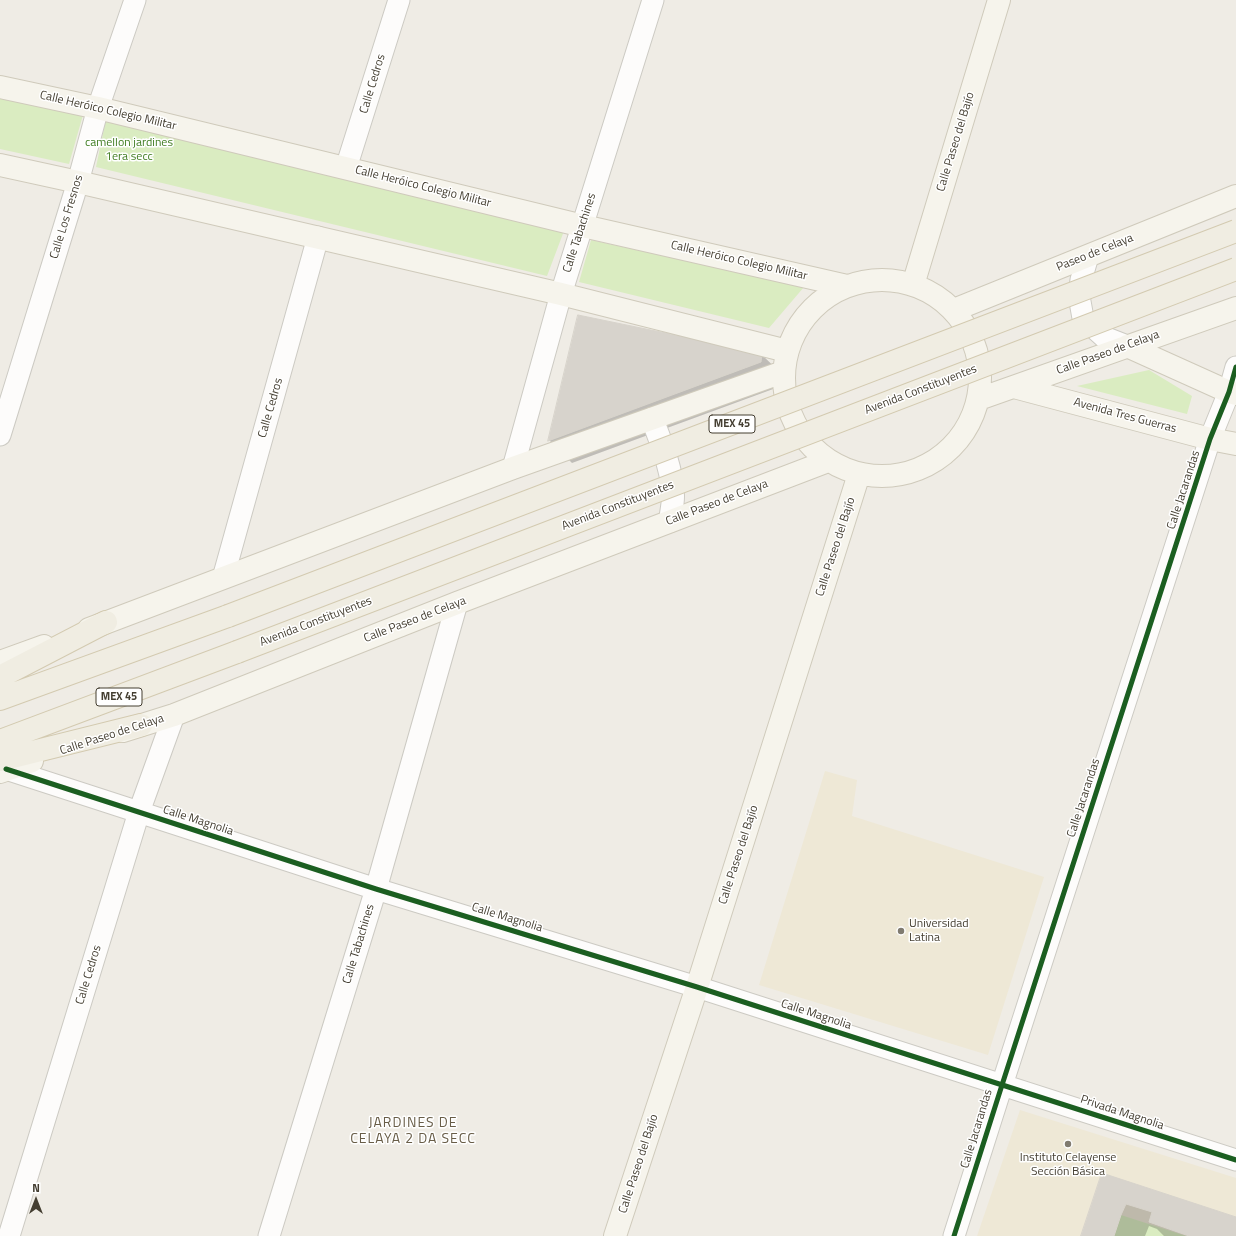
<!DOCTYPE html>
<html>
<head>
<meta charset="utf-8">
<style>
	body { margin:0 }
	#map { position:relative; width:1236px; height:1236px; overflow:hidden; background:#efece5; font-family:"Titillium Web",sans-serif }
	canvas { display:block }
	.north { position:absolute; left:16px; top:1180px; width:40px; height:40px; -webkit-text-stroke:3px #fff; paint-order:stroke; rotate:0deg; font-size:11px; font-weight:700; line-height:16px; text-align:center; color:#443e31 }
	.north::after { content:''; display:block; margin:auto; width:14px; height:18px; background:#443e31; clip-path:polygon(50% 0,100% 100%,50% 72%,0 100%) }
</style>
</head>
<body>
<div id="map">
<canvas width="1236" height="1236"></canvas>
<div class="north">N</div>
</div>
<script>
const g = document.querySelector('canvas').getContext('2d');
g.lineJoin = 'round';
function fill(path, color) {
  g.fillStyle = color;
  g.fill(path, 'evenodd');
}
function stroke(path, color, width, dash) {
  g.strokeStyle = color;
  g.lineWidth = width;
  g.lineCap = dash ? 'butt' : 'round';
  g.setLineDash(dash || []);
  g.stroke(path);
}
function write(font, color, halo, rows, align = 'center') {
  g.font = font + ' "Titillium Web",sans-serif';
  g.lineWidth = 3;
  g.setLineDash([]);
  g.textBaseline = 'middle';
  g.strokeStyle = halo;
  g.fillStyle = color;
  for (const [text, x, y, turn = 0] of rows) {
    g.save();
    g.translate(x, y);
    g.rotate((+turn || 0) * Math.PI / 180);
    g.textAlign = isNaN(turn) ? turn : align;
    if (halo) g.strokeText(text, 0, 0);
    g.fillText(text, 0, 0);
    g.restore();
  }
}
const education = new Path2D(`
	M825,771L857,780L852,816L1044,877L988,1055L759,985Z
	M1020,1110L1236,1178V1236H977Z`);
const green = new Path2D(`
	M0,98L83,115L69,164L0,149Z
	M106,119L564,231L547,276L96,167Z
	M591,240L804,287L769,328L579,282Z
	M1149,370L1192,396L1187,414L1077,386Z
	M1121,1215L1186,1236H1114Z`);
const shadow = new Path2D(`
	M761,354L785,377L784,385L572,463L549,440Z
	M1103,1174L1236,1218V1236H1164L1157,1229L1149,1226L1145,1236H1082Z`);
const building = new Path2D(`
	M578,315L762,353L761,362L548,441Z
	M1102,1173L1236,1217V1236H1189L1149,1222L1152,1212L1126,1204L1121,1215L1114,1236H1081Z`);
const minor = new Path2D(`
	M346,168L399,0
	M1088,256L1081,280L1079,296L1083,318L1104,337L1127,346
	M0,435L78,182L98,108L135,0
	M513,468L561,294L653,0
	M223,578L318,237
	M6,769L376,889L697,987L1236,1160
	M9,1236L139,812L174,715
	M269,1236L376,889L457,603
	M954,1236L1002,1085L1210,439L1229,392L1236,367`);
const tertiary = new Path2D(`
	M652,419C661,441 673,472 673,496C673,504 671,513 670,521`);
const secondary = new Path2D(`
	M0,87L98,108L583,226L847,286
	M0,165L78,182L561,294L787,351
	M784 378a98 98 0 1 1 196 0a98 98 0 1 1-196 0Z
	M913,285L999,0
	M954,310L1236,196
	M1127,346L1229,392L1236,394
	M1014,387L1210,439L1236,444
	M979,399L1236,308
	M89,629L513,468L783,372
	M0,662L44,646
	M123,731L174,715L457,603L828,461
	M0,772L32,761
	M615,1236L697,987L859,474`);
const primary = new Path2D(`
	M0,677L106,622
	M0,699L228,616
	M0,741L237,652
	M0,760L141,725`);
const primaryBridge = new Path2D(`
	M228,616L1236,231
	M237,652L1236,269`);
const cycleway = new Path2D(`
	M6,769L376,889L697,987L1236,1160
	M954,1236L1002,1085L1210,439L1229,392L1236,367`);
const markers = [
	[901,931,4,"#807b70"],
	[1068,1144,4,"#807b70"]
];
const shields = [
	[732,424,46],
	[119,697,46]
];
const shieldNames = [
	["MEX 45",732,424],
	["MEX 45",119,697]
];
const streetNames = [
	["Calle Cedros",373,84,-73],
	["Calle Heróico Colegio Militar",108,111,13],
	["Calle Paseo del Bajío",956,142,-73],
	["Calle Heróico Colegio Militar",423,187,14],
	["Calle Los Fresnos",67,217,-73],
	["Calle Tabachines",580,233,-72],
	["Paseo de Celaya",1095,253,-22],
	["Calle Heróico Colegio Militar",739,261,13],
	["Calle Paseo de Celaya",1108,353,-20],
	["Avenida Constituyentes",921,390,-21],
	["Calle Cedros",271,408,-74],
	["Avenida Tres Guerras",1125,416,15],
	["Calle Jacarandas",1184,490,-72],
	["Calle Paseo de Celaya",717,503,-21],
	["Avenida Constituyentes",618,506,-21],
	["Calle Paseo del Bajío",836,547,-72],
	["Calle Paseo de Celaya",415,620,-21],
	["Avenida Constituyentes",316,622,-21],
	["Calle Paseo de Celaya",112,735,-18],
	["Calle Jacarandas",1084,798,-72],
	["Calle Magnolia",198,821,18],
	["Calle Paseo del Bajío",739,855,-72],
	["Calle Magnolia",507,918,17],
	["Calle Tabachines",359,944,-73],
	["Calle Cedros",89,975,-73],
	["Calle Magnolia",816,1015,18],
	["Privada Magnolia",1122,1113,18],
	["Calle Jacarandas",977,1129,-73],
	["Calle Paseo del Bajío",639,1164,-72]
];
const parkNames = [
	["camellon jardines",129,143],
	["1era secc",129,157]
];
const poiNames = [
	["Universidad",909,924],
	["Latina",909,938],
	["Instituto Celayense",1068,1158,"center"],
	["Sección Básica",1068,1172,"center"]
];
const quarterNames = [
	["JARDINES DE",413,1124],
	["CELAYA 2 DA SECC",413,1140]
];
fill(education, '#eee8d6');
fill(green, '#daecc1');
fill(shadow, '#0003');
fill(building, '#d7d3cc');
stroke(building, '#d7d3cb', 1);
stroke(minor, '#cccac3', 23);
stroke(tertiary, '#cccac3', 24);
stroke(secondary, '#cfcabb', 24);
stroke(primary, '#d3cab0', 24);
stroke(minor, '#fdfcfb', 21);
stroke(tertiary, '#fdfcfb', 22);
stroke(secondary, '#f6f4ec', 22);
stroke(primary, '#f0ede2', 22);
stroke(primaryBridge, '#d3cab0', 24, []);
stroke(primaryBridge, '#f0ede2', 22);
stroke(cycleway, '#1b5e20', 5);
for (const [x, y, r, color] of markers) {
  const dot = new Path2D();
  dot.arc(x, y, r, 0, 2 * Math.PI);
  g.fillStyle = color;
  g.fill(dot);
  stroke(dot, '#fff', 1.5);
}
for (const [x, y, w] of shields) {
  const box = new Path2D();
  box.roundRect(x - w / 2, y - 9, w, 18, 3);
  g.fillStyle = '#fff';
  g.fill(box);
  stroke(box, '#443e31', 1);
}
write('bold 11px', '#443e31', null, shieldNames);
write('12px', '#443e31', '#fff', streetNames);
write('12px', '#3e7b1f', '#fff', parkNames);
write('12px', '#443e31', '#fff', poiNames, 'left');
g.letterSpacing = '1px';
write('14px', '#685d47', '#fff', quarterNames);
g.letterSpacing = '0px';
</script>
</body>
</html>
